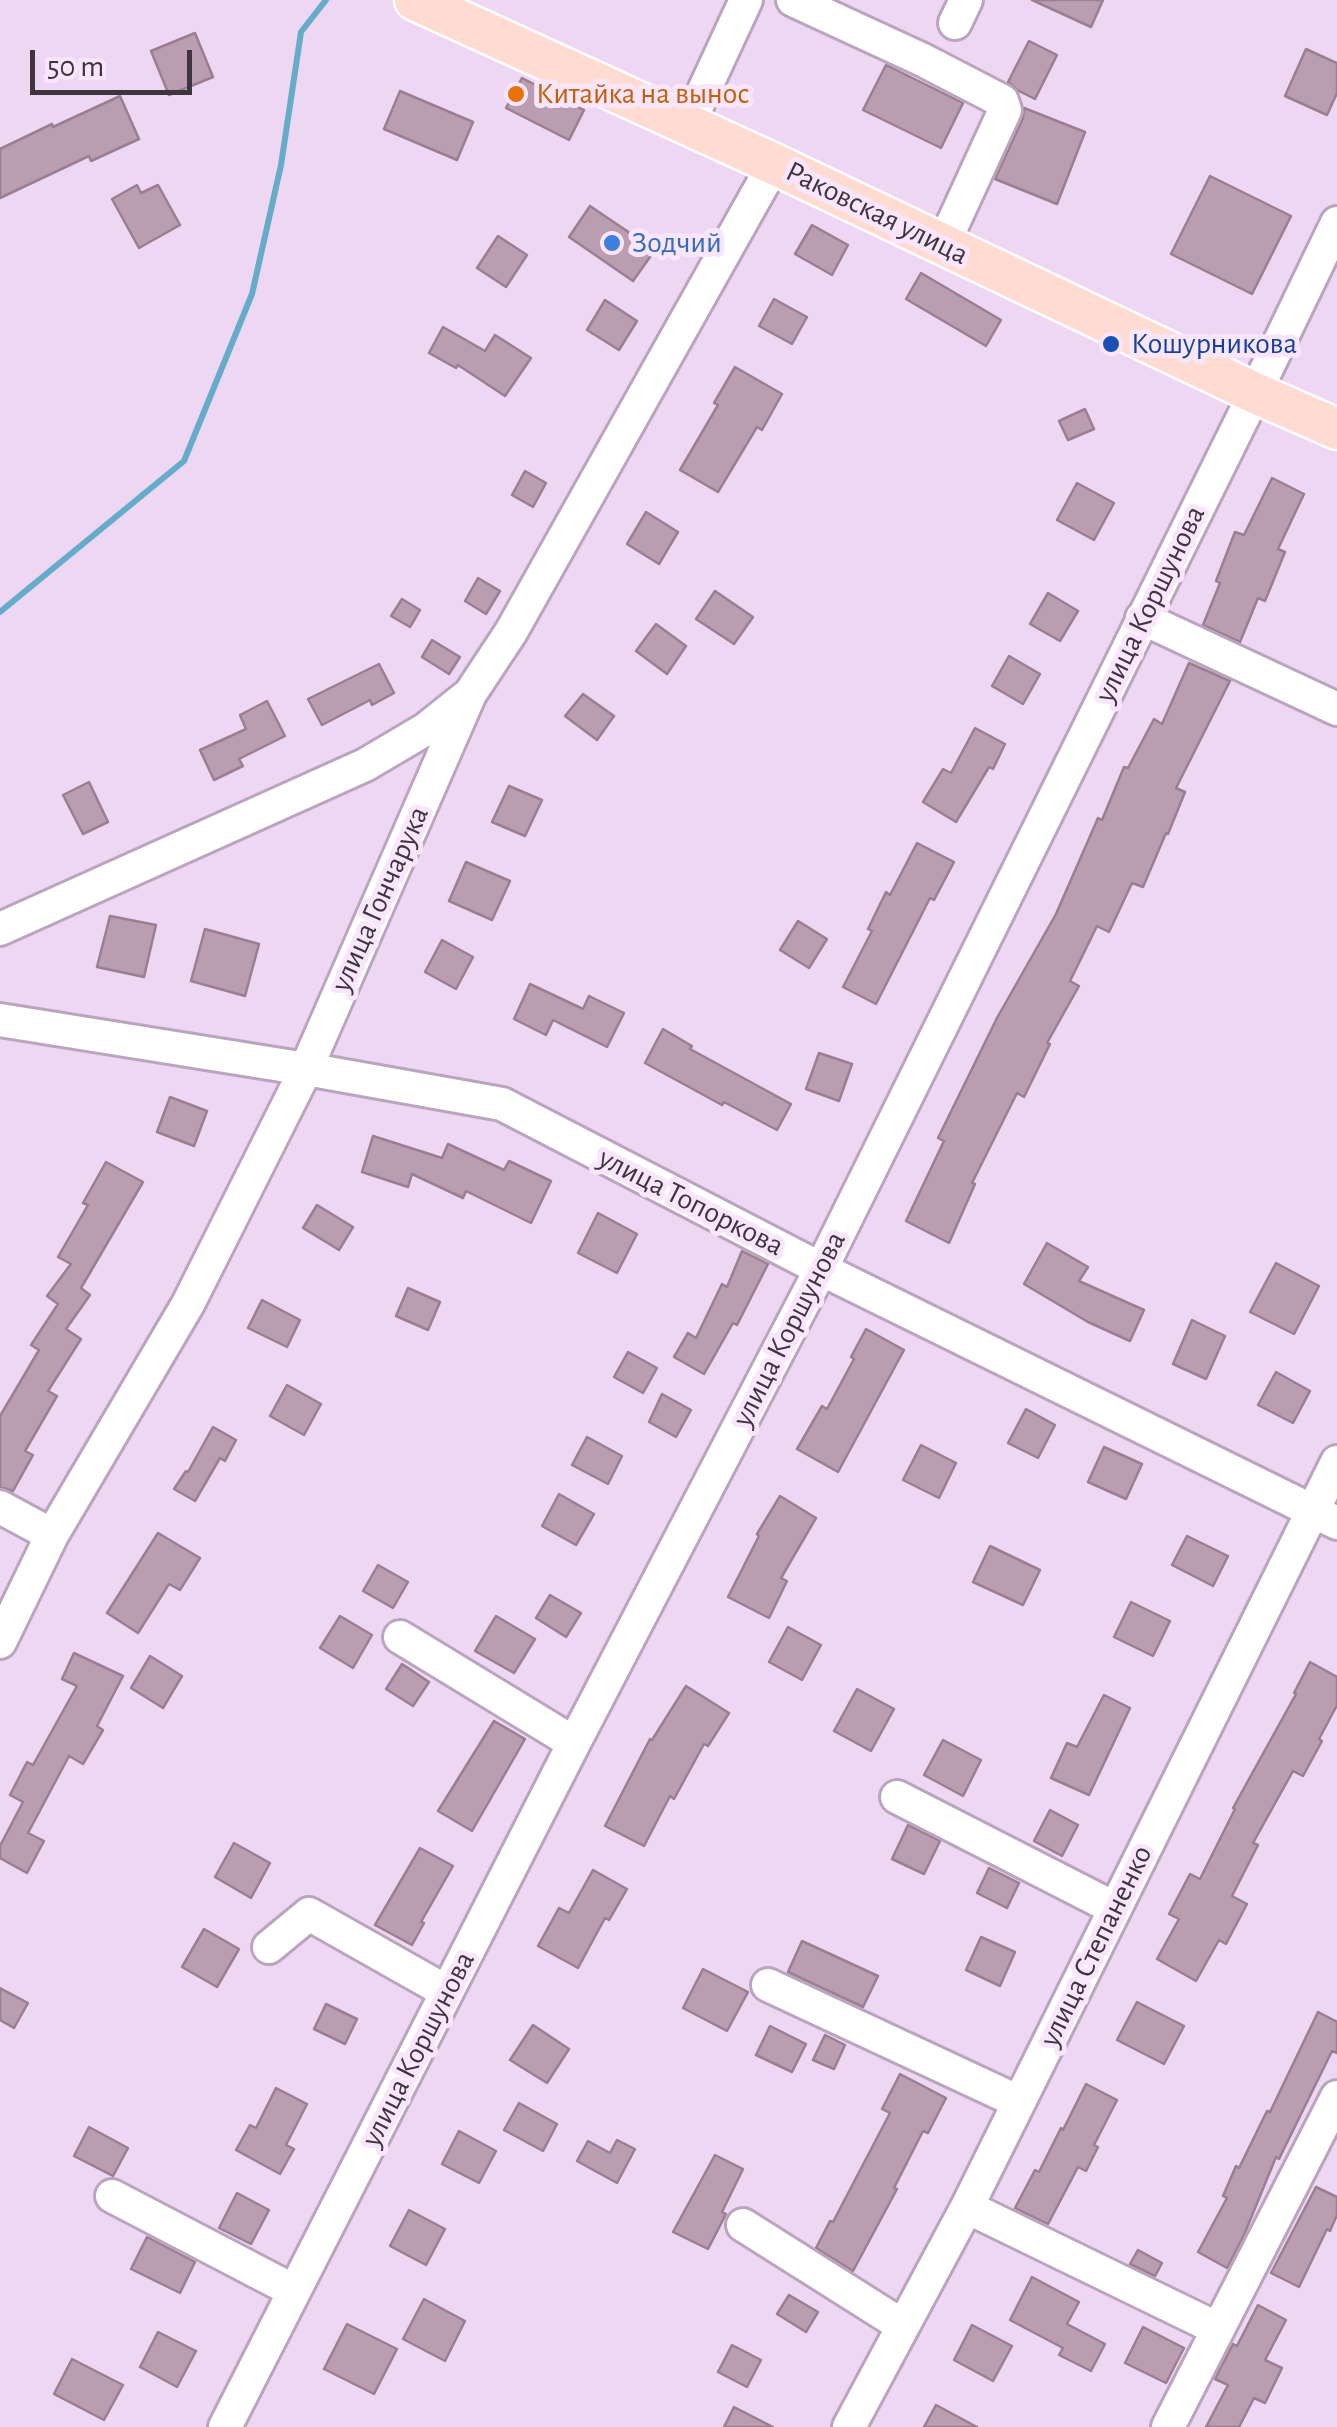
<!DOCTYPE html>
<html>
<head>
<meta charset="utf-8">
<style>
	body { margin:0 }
	#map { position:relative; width:1337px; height:2427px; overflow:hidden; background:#eed7f3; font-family:"Alegreya Sans",sans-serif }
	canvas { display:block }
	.scale { position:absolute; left:30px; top:50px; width:162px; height:45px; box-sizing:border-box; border:5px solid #3e353f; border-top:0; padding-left:12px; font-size:30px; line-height:35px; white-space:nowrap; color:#3e353f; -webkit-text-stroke:8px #f9e6fd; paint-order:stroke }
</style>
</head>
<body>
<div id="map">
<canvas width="1337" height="2427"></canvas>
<div class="scale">50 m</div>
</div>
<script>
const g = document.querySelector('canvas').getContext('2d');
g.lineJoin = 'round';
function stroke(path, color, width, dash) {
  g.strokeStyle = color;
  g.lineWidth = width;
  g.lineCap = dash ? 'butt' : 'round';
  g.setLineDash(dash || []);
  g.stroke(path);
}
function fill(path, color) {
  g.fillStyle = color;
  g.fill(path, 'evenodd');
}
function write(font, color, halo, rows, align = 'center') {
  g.font = font + ' "Alegreya Sans",sans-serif';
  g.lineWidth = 10;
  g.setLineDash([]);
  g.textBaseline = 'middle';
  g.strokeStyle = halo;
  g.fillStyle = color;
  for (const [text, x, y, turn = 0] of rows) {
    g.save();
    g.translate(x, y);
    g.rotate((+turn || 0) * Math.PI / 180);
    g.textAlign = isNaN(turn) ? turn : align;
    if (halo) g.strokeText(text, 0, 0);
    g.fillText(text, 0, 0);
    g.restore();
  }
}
const stream = new Path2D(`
	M0,612L184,461L252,294L281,165L301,32L326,0`);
const building = new Path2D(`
	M1032,0H1103L1091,27Z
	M195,33L213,77L169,95L151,51Z
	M1029,41L1057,55L1035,99L1017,90L1008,82Z
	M1306,49L1337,63V93L1327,115L1285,96Z
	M886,65L963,103L941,148L863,110Z
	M522,78L584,110L569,140L506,108Z
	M400,91L473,122L457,160L384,129Z
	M120,96L139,139L91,161L89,156L0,198V149L52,124L53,127Z
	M1024,108L1085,132L1057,204L995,179L1023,118Z
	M1210,176L1291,216L1252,294L1171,254Z
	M137,185L141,193L158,185L180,225L139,248L112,199Z
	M590,206L655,250L633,281L569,237Z
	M812,225L848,245L832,275L795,254Z
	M498,236L527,255L506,287L477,268Z
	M921,273L1001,320L986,346L906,299Z
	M774,299L807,317L792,344L759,326Z
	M605,300L637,321L619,350L587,330Z
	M443,327L485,351L495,335L531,358L505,396L458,365L456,368L429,353Z
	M735,367L782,394L762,430L757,427L718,492L680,470L718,405L714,403Z
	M1085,409L1094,429L1068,440L1059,421Z
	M525,471L546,483L533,507L512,495Z
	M1272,478L1304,494L1278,549L1285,552L1265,601L1258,598L1240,642L1203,625L1220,583L1216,581L1235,532L1244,535Z
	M1077,483L1114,503L1094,540L1057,520Z
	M646,512L678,532L659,564L627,544Z
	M478,578L500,591L486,614L465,601Z
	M715,591L753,617L734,644L696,619Z
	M1048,593L1078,611L1060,641L1030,624Z
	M402,599L420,610L410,627L391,616Z
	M656,624L686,646L667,674L636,651Z
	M432,640L460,657L449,674L422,657Z
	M1009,656L1040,674L1023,704L992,686Z
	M1189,663L1230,681L1176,788L1185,792L1168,834L1166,833L1143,887L1132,883L1109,932L1097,926L1070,981L1079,986L1047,1043L1050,1044L1024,1097L1017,1093L972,1183L975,1184L949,1243L906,1221L944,1141L938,1138L997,1018L1056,914L1098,818L1102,820L1124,767L1128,768L1154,719L1162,724Z
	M379,664L394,693L372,705L370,700L322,725L308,699Z
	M583,694L614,716L597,740L565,716Z
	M267,701L285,736L239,759L243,766L214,780L200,750L246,729L240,715Z
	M975,728L1005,744L993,769L989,767L956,822L923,802L943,769L951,773Z
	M89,782L108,822L83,834L63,795Z
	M509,786L542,800L525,836L492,822Z
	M917,843L954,862L934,900L930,898L876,1004L843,987L872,931L868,929L886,892L890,895Z
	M466,862L510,881L492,920L449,901Z
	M110,916L156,925L144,977L97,967Z
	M798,921L827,939L809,968L780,950Z
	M205,929L259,944L245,996L191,981Z
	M442,940L473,957L456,989L425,972Z
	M530,984L583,1009L589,996L624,1013L607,1047L553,1020L546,1035L514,1019Z
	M663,1029L692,1046L690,1049L791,1104L777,1130L724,1102L722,1105L645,1063Z
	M819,1053L852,1064L839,1101L806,1089Z
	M170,1097L207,1111L194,1146L157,1132Z
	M373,1136L442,1158L448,1144L504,1170L509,1161L551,1181L531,1223L466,1191L463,1198L412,1174L408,1187L362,1172Z
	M106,1162L143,1182L81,1288L90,1295L66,1329L81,1339L48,1391L57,1396L25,1451L33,1455L13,1491L0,1487V1416L39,1350L31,1345L58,1304L47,1296L71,1264L58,1257L88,1205L83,1203Z
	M317,1205L353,1227L339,1250L303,1228Z
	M598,1213L637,1234L617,1273L578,1253Z
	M1047,1243L1088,1267L1079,1281L1144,1310L1130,1341L1088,1322L1024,1284Z
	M742,1251L768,1264L737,1325L733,1323L704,1374L674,1357L688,1333L696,1338L722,1284L727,1287Z
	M1276,1263L1319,1286L1294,1334L1250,1312Z
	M408,1288L440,1302L428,1330L396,1316Z
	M262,1300L300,1320L287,1347L248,1328Z
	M1192,1320L1225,1336L1206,1379L1173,1364Z
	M866,1329L904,1350L838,1472L797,1449L822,1406L827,1409L854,1359L851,1357Z
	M628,1352L657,1368L643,1393L614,1377Z
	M1276,1372L1310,1391L1293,1423L1258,1405Z
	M287,1385L321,1404L304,1435L270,1416Z
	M662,1394L691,1410L676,1437L649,1422Z
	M1026,1409L1055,1425L1038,1458L1008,1443Z
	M213,1427L236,1440L225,1461L220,1458L195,1501L174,1489L186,1471L188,1472Z
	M587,1437L622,1456L608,1484L572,1465Z
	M921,1445L956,1463L939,1498L903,1480Z
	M1104,1447L1142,1464L1126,1499L1088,1482Z
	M559,1494L594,1514L576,1545L542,1526Z
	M780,1496L816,1518L781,1578L787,1581L769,1618L728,1597L759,1536L757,1534Z
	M158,1533L200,1558L180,1590L169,1584L138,1633L107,1613Z
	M1187,1536L1228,1556L1213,1586L1172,1565Z
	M990,1546L1040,1570L1023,1605L973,1582Z
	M378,1565L408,1582L393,1608L363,1591Z
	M550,1595L581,1613L566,1637L536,1618Z
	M1131,1602L1170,1621L1153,1656L1114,1637Z
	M340,1616L372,1635L353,1668L320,1648Z
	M496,1616L535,1639L514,1673L475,1651Z
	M788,1627L821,1645L802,1680L769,1662Z
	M74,1653L123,1676L97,1726L103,1730L83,1764L69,1756L28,1833L44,1841L27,1873L0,1858V1846L23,1802L10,1795L27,1762L33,1765L77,1686L62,1679Z
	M150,1656L182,1676L163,1708L131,1688Z
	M1310,1662L1337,1677V1705L1319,1739L1322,1741L1303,1776L1293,1771L1253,1843L1258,1845L1232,1896L1247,1904L1226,1944L1219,1940L1196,1981L1157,1959L1179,1919L1169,1914L1190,1874L1200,1879L1235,1809L1233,1808L1296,1694L1294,1693Z
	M402,1664L429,1682L413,1706L386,1689Z
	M686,1686L729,1713L708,1746L704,1744L674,1799L670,1796L644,1846L605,1826L650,1739L652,1740Z
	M857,1689L894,1709L871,1751L834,1731Z
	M1104,1695L1130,1708L1089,1795L1051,1778L1067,1743L1077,1747Z
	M494,1721L525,1739L472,1831L438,1811Z
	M943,1740L981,1760L963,1796L924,1775Z
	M1050,1810L1078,1825L1062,1856L1034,1841Z
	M908,1825L940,1841L924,1874L892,1859Z
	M234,1843L270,1863L251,1898L215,1877Z
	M420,1848L453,1866L421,1922L424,1923L412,1945L375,1925Z
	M989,1868L1019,1883L1007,1908L977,1893Z
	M593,1870L627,1889L609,1920L605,1918L578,1968L538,1946L559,1908L569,1913Z
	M204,1929L239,1949L217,1987L182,1967Z
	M981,1937L1015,1952L1000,1986L966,1970Z
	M802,1941L878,1976L863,2007L788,1972Z
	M703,1969L748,1992L727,2031L683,2008Z
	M0,1988L28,2003L14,2028L0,2020Z
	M1137,2002L1184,2026L1164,2064L1117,2040Z
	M326,2004L357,2019L345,2044L314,2029Z
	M1318,2012L1337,2022V2053L1332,2051L1279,2159L1276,2157L1244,2235L1227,2268L1198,2252L1227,2198L1223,2196L1236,2166L1239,2168L1267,2111L1270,2112Z
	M533,2025L569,2049L547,2083L510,2060Z
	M770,2026L806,2044L792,2072L756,2055Z
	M825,2035L845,2045L834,2069L813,2060Z
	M900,2074L946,2098L928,2133L923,2131L894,2188L897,2189L853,2271L816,2248L830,2221L833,2222L890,2113L882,2109Z
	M1086,2084L1117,2100L1094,2145L1098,2147L1086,2171L1078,2167L1048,2224L1015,2208L1035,2170L1039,2172L1061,2128L1063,2130Z
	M276,2088L307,2104L286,2145L294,2149L280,2174L236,2150L250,2125L256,2128Z
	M519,2103L557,2124L543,2151L504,2130Z
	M89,2127L128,2148L113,2176L74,2156Z
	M459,2131L496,2151L479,2183L442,2164Z
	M617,2140L635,2149L617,2183L577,2161L588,2141L610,2153Z
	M715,2155L743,2169L722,2212L726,2214L708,2249L673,2232Z
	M1316,2187L1337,2197V2215L1330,2231L1327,2229L1299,2287L1271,2273Z
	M237,2193L269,2210L251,2244L219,2228Z
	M409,2210L445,2229L426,2265L390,2246Z
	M147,2237L195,2262L180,2293L131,2269Z
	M1138,2250L1162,2263L1155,2276L1130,2264Z
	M1032,2277L1079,2302L1067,2324L1105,2344L1091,2371L1059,2355L1063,2348L1010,2320Z
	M789,2295L818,2312L806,2332L777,2314Z
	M424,2299L465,2321L445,2361L403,2339Z
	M1258,2305L1286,2320L1265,2360L1282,2368L1265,2403L1254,2398L1239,2427H1206L1228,2385L1215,2379L1233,2344L1237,2346Z
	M347,2324L397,2349L374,2394L324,2369Z
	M972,2325L1012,2346L993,2381L954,2360Z
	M1143,2327L1184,2348L1166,2383L1125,2363Z
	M158,2332L196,2351L177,2387L140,2367Z
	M732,2345L761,2360L747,2387L718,2372Z
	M72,2359L123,2385L104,2420L54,2394Z
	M936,2405L977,2427H924Z
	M734,2407L773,2427H724Z`);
const minor = new Path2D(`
	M793,0L923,60L1002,101L1005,110L943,245
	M955,23L966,0
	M688,125L746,0
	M1142,618L1337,709
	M0,929L365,765L426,729L466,697
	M0,1020L306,1069L502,1104L821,1269L1337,1523
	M0,1507L52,1535
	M400,1637L574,1743
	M0,1642L52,1535L188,1304L306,1069L470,694L511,632L774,164
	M897,1797L1114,1908
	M269,1947L309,1914L447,1992
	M768,1985L1019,2102
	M112,2196L294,2291
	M967,2207L1218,2329
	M743,2225L903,2326
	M225,2427L574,1743L821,1269L1255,393L1337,223
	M849,2427L967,2207L1337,1462
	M1168,2427L1337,2097`);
const major = new Path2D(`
	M415,0L774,164L1255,393L1337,429`);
const markers = [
	[516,94,10,"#e8710a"],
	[612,243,10,"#3f7fe0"],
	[1111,344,10,"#1a4fb4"]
];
const foodNames = [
	["Китайка на вынос",536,94]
];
const streetNames = [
	["Раковская улица",877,213,26],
	["улица Коршунова",1150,604,-64],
	["улица Гончарука",380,899,-66],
	["улица Топоркова",691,1202,27],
	["улица Коршунова",789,1329,-63],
	["улица Степаненко",1096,1946,-64],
	["улица Коршунова",418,2049,-63]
];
const shopNames = [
	["Зодчий",632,243]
];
const transitNames = [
	["Кошурникова",1131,344]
];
stroke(stream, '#64acca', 6);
fill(building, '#ba9db1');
stroke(building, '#9a7e91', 2.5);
stroke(minor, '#baa4be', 38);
stroke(major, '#fff', 45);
stroke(minor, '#fff', 32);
stroke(major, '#ffdbd2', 40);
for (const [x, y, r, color] of markers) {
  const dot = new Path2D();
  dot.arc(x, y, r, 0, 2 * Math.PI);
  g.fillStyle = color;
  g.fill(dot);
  stroke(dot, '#f9e6fd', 4);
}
write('30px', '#c56008', '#f9e6fd', foodNames, 'left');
write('30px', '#3e353f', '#f9e6fd', streetNames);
write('30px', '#366cbe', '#f9e6fd', shopNames, 'left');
write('30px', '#164399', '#f9e6fd', transitNames, 'left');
</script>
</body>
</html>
